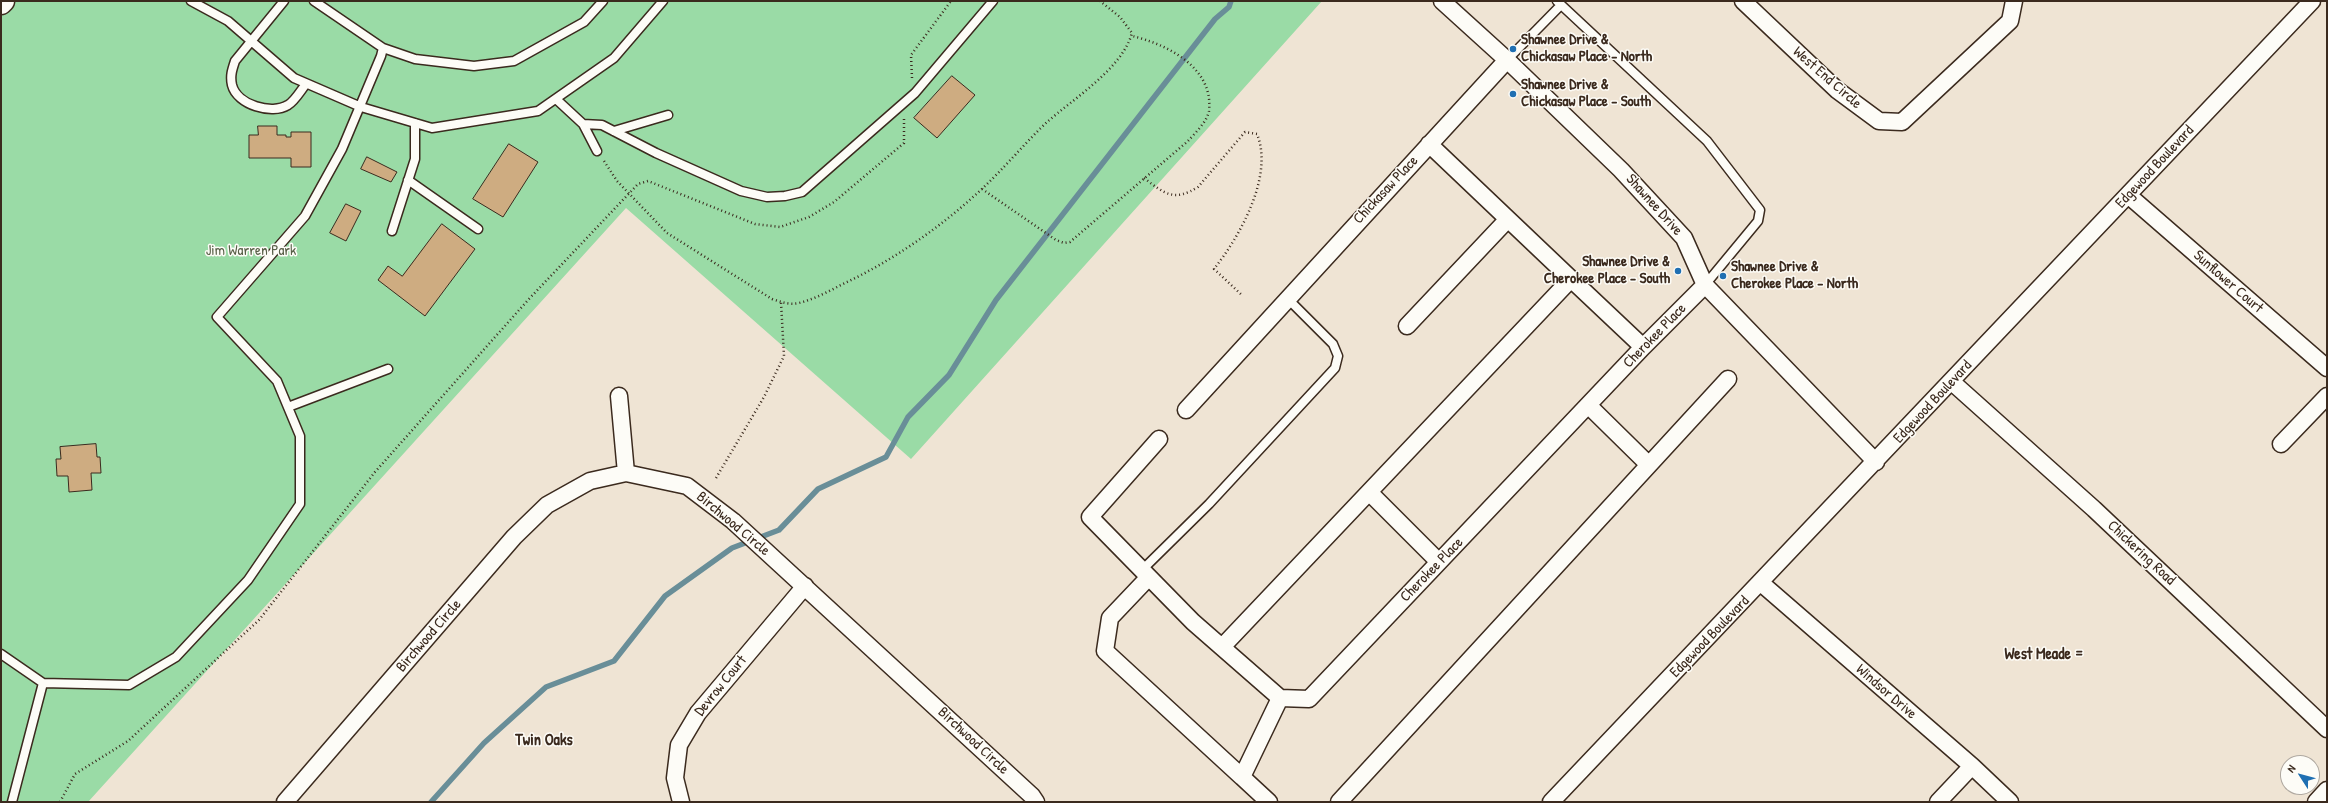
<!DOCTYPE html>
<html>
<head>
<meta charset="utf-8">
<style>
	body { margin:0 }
	#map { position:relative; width:2328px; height:803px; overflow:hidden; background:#efe4d4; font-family:"Patrick Hand",sans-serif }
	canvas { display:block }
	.frame { position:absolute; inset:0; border:2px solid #3b2a1e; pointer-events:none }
	.north { position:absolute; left:2280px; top:755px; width:40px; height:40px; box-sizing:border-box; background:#fdfcf7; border:1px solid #afa8a0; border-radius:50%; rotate:306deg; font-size:11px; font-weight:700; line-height:16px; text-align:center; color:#3b2a1e }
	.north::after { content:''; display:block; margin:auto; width:14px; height:18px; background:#1f6fb2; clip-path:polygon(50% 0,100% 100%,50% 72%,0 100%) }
</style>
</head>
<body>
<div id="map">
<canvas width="2328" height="803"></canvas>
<div class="frame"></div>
<div class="north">N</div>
</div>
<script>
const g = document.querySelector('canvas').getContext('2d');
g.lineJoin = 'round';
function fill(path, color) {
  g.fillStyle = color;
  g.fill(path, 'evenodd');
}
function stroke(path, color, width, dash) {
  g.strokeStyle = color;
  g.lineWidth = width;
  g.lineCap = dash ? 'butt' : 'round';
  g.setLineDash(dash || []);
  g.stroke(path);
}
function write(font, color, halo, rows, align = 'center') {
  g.font = font + ' "Patrick Hand",sans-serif';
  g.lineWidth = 3;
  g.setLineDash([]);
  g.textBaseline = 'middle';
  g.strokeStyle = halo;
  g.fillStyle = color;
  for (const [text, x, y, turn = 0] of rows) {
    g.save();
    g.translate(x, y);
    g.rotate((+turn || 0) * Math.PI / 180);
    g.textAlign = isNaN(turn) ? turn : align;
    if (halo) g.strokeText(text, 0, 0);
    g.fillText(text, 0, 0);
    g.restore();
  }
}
const green = new Path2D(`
	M1,1H1322L911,459L626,208L88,802H1Z`);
const stream = new Path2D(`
	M431,802L484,743L546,687L614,661L665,596L732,548L779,530L818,489L886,457L908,417L949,375L996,300L1215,19L1229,7L1231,1`);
const building = new Path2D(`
	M952,76L975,95L937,138L914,118Z
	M258,126H277V135H286V137H291V132H311V167H291V158H249V135H258Z
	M509,144L538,162L503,217L473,199Z
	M367,157L397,172L391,182L361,169Z
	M346,204L361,211L346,241L330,233Z
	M442,224L475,249L425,316L378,280L388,266L402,276Z
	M96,444L97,457H100L101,473H91L92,490L69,492L68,476H57L56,459H61L60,447Z`);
const path = new Path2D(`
	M912,78L911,55L951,1
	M604,161L617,181L667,233L772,299C781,302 789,305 799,303C815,299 829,291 843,284C894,260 944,225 985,186C1006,166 1025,143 1046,123C1074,98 1122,69 1132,33L1120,17L1100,1
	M1144,178C1165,194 1174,202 1198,187L1245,132L1257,134C1274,176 1240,236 1214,269L1243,296
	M982,189L1056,240L1064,243L1070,242L1188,141C1195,133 1207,122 1209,111C1214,67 1166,44 1132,36
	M716,478L764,397L784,356L781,302
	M60,802L75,774L128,741L259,620L375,472L528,300L638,184L648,181L755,224L780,227L809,217L834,202L904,143V119`);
const lane = new Path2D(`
	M191,1L228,21L294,78L361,107L432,128L538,111L614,58L663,1
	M284,1L235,61C232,70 230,76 232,85C237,105 272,115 288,105C295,101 301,90 306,84
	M1557,1L1707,141L1760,210L1758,221L1705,285
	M383,48L415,59L474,66L514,61L584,22L603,1
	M1507,60L1561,5
	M556,99L583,124L602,125L656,153L741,191L767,197L785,196L802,192L915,93L993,1
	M583,124L597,151
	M614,131L668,115
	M408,180L478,229
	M392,231L415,159V123
	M288,407L388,369
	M1141,571L1209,504L1335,368L1338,356L1333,344L1287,298
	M1,654L43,683L129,685L176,657L248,580L300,504V436L277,381L217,317L305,216L342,149L381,56L383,48L314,1
	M12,802L43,683`);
const street = new Path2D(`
	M1442,1L1507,60L1621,170L1684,238L1705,285L1876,462
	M1743,1L1837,90L1879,121L1902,122L2010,21L2014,1
	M1429,144L1571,279
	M2128,195L2327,368
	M1407,326L1508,219
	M1952,382L2094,509L2327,729
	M619,396L626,473
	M1588,405L1649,465
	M1186,410L1507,60
	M1159,439L1090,517L1193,622L1280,698L1309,699L1643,347L1705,285
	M2281,444L2327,396
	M1369,492L1439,562
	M1148,578L1110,618L1105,651L1242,777
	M1761,583L1972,766L2010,802
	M1222,647L1571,279L1643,347
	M285,802L514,537L547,505L590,481L626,473L687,486L733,521L1032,796L1036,802
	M681,802L675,778L679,745L698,713L805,586
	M1269,802L1242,777L1280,698
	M1339,802L1728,379
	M1551,802L2312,1
	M1938,802L1972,766
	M2316,802L2327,790`);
const secondary = new Path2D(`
	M1,3L3,1`);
const markers = [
	[1513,49,4,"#1f6fb2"],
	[1513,94,4,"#1f6fb2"],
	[1678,271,4,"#1f6fb2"],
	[1723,276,4,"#1f6fb2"]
];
const poiNames = [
	["Shawnee Drive &",1521,40],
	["Chickasaw Place - North",1521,57],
	["Shawnee Drive &",1521,85],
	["Chickasaw Place - South",1521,102],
	["Shawnee Drive &",1670,262,"right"],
	["Cherokee Place - South",1670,279,"right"],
	["Shawnee Drive &",1731,267],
	["Cherokee Place - North",1731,284]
];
const streetNames = [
	["West End Circle",1827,78,41],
	["Edgewood Boulevard",2155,167,-47],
	["Chickasaw Place",1386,190,-47],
	["Shawnee Drive",1654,205,48],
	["Sunflower Court",2228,282,41],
	["Cherokee Place",1655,336,-46],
	["Edgewood Boulevard",1933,402,-47],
	["Birchwood Circle",733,524,40],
	["Chickering Road",2141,553,43],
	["Cherokee Place",1432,570,-46],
	["Birchwood Circle",429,636,-49],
	["Edgewood Boulevard",1710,637,-46],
	["Devrow Court",721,686,-51],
	["Windsor Drive",1886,692,41],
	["Birchwood Circle",973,741,43]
];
const parkNames = [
	["Jim Warren Park",251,251]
];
const neighbourhoodNames = [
	["West Meade =",2044,655],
	["Twin Oaks",544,741]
];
fill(green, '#9adba6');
stroke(stream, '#698e98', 5.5);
fill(building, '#ceac81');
stroke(building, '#3b2a1e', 1);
stroke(lane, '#3b2a1e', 11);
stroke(street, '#3b2a1e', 19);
stroke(secondary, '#3b2a1e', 25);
stroke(path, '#3b2a1e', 2.5, [1, 3]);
stroke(lane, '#fdfcf7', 8);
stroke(street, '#fdfcf7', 16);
stroke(secondary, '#fdfcf7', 22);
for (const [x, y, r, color] of markers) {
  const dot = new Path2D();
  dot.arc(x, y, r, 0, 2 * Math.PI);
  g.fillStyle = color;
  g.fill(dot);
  stroke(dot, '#fdfcf7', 1.5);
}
write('bold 15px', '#3b2a1e', '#fdfcf7', poiNames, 'left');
write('15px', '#3b2a1e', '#fdfcf7', streetNames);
write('15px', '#585f47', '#fdfcf7', parkNames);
write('bold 16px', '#3b2a1e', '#fdfcf7', neighbourhoodNames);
</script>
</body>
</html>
